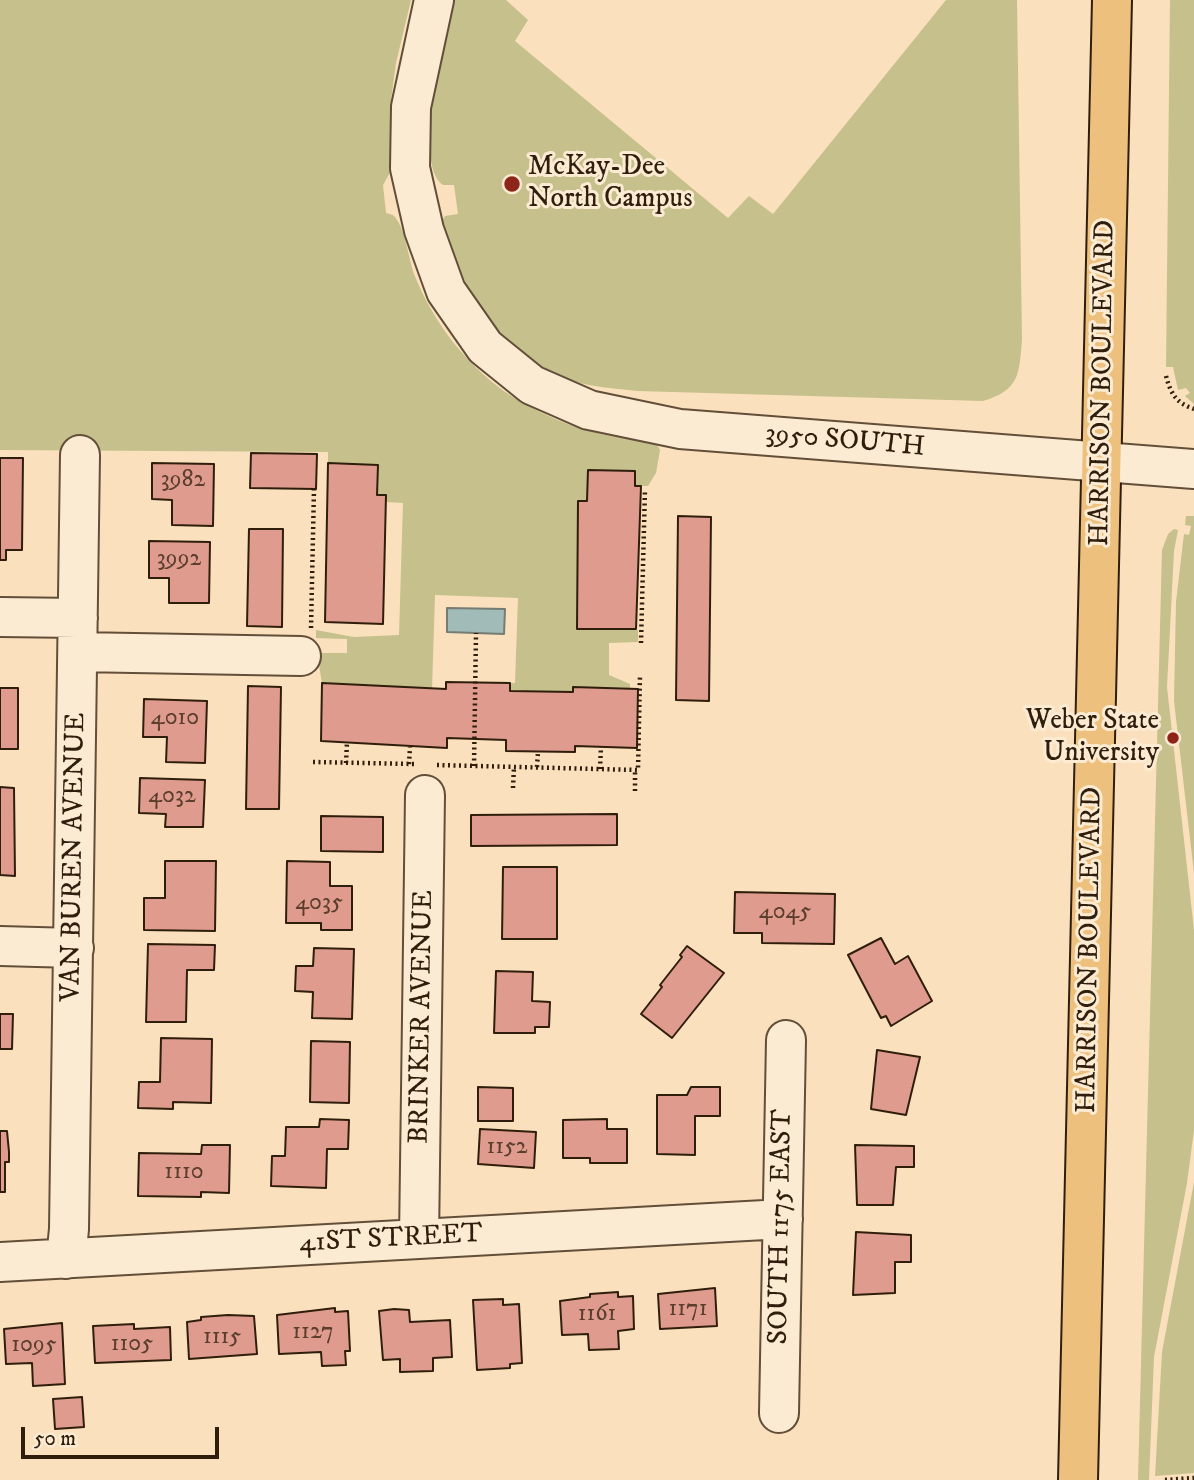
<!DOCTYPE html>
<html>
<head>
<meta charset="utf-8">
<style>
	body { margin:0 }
	#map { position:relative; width:1194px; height:1480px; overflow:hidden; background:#fae0bc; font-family:"IM FELL DW Pica",serif }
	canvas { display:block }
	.scale { position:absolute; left:21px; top:1427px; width:198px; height:32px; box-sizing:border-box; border:4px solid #301e0d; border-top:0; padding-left:9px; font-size:21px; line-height:24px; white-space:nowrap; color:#301e0d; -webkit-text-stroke:5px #fcebd3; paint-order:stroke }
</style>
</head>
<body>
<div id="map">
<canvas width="1194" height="1480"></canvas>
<div class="scale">50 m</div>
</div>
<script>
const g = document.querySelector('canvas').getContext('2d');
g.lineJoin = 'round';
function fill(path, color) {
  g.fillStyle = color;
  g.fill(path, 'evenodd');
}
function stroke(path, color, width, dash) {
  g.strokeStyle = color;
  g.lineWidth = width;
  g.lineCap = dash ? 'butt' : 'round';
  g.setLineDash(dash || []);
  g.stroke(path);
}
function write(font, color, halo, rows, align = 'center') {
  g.font = font + ' "IM FELL DW Pica",serif';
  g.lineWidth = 6;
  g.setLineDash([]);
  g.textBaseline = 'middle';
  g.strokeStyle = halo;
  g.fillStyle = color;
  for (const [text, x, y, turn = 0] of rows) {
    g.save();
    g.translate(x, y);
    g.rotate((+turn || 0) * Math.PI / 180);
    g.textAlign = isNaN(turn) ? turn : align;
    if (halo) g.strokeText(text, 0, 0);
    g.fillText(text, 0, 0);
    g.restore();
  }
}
const green = new Path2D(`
	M0,0H411L396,63L390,107L391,171L383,185L386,213L393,215C406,228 408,257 414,274C434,324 468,368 513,397C545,417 580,431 617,437C632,439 654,434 660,450L656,473L648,486H635V471L588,470L587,501H578L577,629L638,630V642L609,643V675L630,684V688L574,687L573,692L510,691V683H515L518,598L435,595L432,689L322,683L317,653H347V639L316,638V630L354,637L399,635L403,503L386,502V495H377V465L328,463V452L0,450Z
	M453,0H506L528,20L515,41L728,218L749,196L773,214L946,0H1017L1022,340C1019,374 1020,390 983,401L638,391C622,389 605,388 589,385C529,373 474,320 453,263C448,250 445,235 441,222L445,216L458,214L454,185H443C412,164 444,33 453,0Z
	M1170,0H1194V404L1185,396L1190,393L1186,388L1178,390L1173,367H1166Z
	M1186,516H1194V873L1174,701L1176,602L1184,534L1189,535L1191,526L1185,525Z
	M1174,529L1178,530L1174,551L1167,687L1194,930V1130L1187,1183L1154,1357L1149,1480H1138L1162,550L1168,534Z
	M1194,1182V1473L1155,1476L1162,1352Z`);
const water = new Path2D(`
	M447,608L505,609L504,634L447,632Z`);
const building = new Path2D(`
	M251,453L317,454L316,489L250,488Z
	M0,458H23L22,550H6V560H0Z
	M152,463L214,464L213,526L172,525V500L152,499Z
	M328,463L378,465L377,495H386L383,624L325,622Z
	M588,470L635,471V486H641L636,629H577L578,501H587Z
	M678,516L711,517L709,701L676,700Z
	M249,529H283L282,627L247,626Z
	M149,541L210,542L209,603H169V578H149Z
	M446,682L510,683V691L573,692V687L638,689L637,748L575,746V752L506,751V740L447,738V748L321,741L322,683L446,689Z
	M248,686L281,687L279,809H246Z
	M0,688H18V749H0Z
	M144,699L207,701L205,763L166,762L167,737H143Z
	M140,778L205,780L203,827H165L166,814L139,813Z
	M0,787L14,788L15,876L0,875Z
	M617,814V845L471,846V815Z
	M321,816L383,817V852L321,851Z
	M165,861H216L215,931L144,930V898H165Z
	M287,861L330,862V886H352V930H321V923H286Z
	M503,867H557V939H502Z
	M735,892L835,894L834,944L762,943V933H734Z
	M881,938L895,964L908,956L932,1001L891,1026L886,1016L881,1018L848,955Z
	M148,944L215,945L214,970H187L186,1022H146Z
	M687,946L724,973L672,1038L641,1014L662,987L660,985L682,957L680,955Z
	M314,948L354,949L352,1019L312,1018L313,992L295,991L296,966H313Z
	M496,971L533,972L532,1001L550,1002L549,1027H535V1033H494Z
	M0,1014H13L12,1049H0Z
	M161,1038L212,1039L211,1103L173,1102V1109L138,1108L139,1082H160Z
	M311,1041L350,1042L349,1103L310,1102Z
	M877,1050L920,1057L906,1115L871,1109Z
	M478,1087L513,1088V1121H478Z
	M691,1087H720V1116H695V1155L657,1154V1095H687Z
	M320,1119L349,1120L348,1149H327L326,1188L271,1186L272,1156H285L286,1127H319Z
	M607,1119V1129H627V1163H590V1158H563V1120Z
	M480,1129L536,1132L534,1168L478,1164Z
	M0,1131H7L9,1152V1162H5V1192H0Z
	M202,1145H230L229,1193L201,1192V1197L138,1196L139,1153L201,1154Z
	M855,1145L914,1146V1167H896L893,1205H857Z
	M856,1232L911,1235V1262H895V1293L853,1295Z
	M715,1288L717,1326L660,1329L658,1294Z
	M618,1292V1297L633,1296L634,1329L618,1331L619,1349L589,1350L588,1334L562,1335L560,1301L590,1297V1294Z
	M503,1299V1305L519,1304L522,1363L510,1364V1368L477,1370L473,1300Z
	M335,1308V1312L348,1311L350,1351H345L346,1365L322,1366L321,1352L279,1354L277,1315Z
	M394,1309L409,1310L410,1322L450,1320L452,1357L433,1358V1371L400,1372V1359L383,1360L379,1311Z
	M228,1315L254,1316L257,1354L189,1359L187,1322L201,1320V1317Z
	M62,1323L65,1384L33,1386L32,1363L6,1364L4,1329Z
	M134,1324V1329L170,1327L171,1360L95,1363L93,1326Z
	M82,1397L84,1427L55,1429L53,1399Z`);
const path = new Path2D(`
	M1166,376C1171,394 1176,403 1194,409
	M311,628L314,489
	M641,643L645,489
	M313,762L414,764
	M346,763L347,742
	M409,764L410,747
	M437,765L638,770L640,675
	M474,766L476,633
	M537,767L538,752
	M600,769L601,747
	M513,788L514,767
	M635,791V770
	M1165,1480L1194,1478`);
const minor = new Path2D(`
	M434,0L411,107L410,168L424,230L446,291L485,347L532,385L589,410L680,429L1194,469
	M0,617L78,618
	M78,652L301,656
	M0,946L74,948
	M419,1239L425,795
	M66,1259L69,1229L80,455
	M0,1262L783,1219
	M779,1413L786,1040`);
const major = new Path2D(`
	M1078,1480L1112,0`);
const markers = [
	[512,184,9,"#8f2418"],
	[1173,738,7,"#8f2418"]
];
const numberNames = [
	["3982",183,481],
	["3992",179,560],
	["4010",175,719],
	["4032",172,797],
	["4035",319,904],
	["4045",785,913],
	["1152",507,1148],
	["1110",184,1173],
	["1171",688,1310],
	["1161",597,1315],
	["1127",313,1333],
	["1115",222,1338],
	["1105",132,1345],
	["1095",34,1346]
];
const poiNames = [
	["McKay-Dee",528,168],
	["North Campus",528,200],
	["Weber State",1159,722,"right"],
	["University",1159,754,"right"]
];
const streetNames = [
	["HARRISON BOULEVARD",1104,383,-89],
	["3950 SOUTH",845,442,5],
	["VAN BUREN AVENUE",75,857,-89],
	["HARRISON BOULEVARD",1091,950,-89],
	["BRINKER AVENUE",423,1017,-89],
	["SOUTH 1175 EAST",782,1227,-89],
	["41ST STREET",391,1240,-3]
];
fill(green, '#c5c08c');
fill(water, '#a1bbb8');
stroke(water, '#747c74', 2);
fill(building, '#df9c8e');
stroke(building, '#301e0d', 2);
stroke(minor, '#624e39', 42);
stroke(major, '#301e0d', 42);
stroke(path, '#301e0d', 4.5, [2, 3.5]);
stroke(minor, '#fcebd3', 38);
stroke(major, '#edc07e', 38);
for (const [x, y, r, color] of markers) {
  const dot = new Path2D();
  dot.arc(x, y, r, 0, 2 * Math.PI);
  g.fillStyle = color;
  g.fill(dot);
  stroke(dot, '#fcebd3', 2.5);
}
write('24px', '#5c3e2d', null, numberNames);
write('28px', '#301e0d', '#fcebd3', poiNames, 'left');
write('28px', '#301e0d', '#fcebd3', streetNames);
</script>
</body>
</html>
